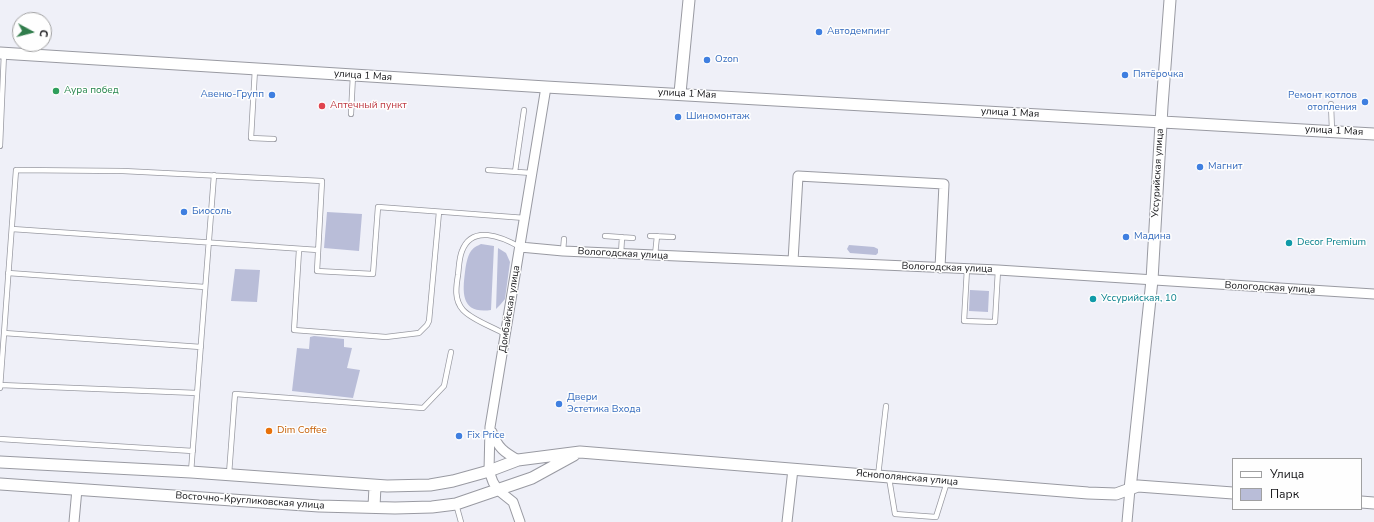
<!DOCTYPE html>
<html>
<head>
<meta charset="utf-8">
<style>
	body { margin:0 }
	#map { position:relative; width:1374px; height:522px; overflow:hidden; background:#eff0f8; font-family:"Nunito Sans",sans-serif }
	canvas { display:block }
	.legend { position:absolute; left:1232px; top:458px; width:130px; height:52px; box-sizing:border-box; background:#fefefe; border:1px solid #a0a0a1; margin:0; padding:5px 7px; list-style:none; font-size:12px; color:#131316 }
	.legend li { display:flex; align-items:center; gap:8px; height:20px }
	.legend b { width:20px; border:1px solid #a0a0a1 }
	.north { position:absolute; left:12px; top:12px; width:40px; height:40px; box-sizing:border-box; background:#fefefe; border:1px solid #a0a0a1; border-radius:50%; rotate:97deg; font-size:11px; font-weight:700; line-height:16px; text-align:center; color:#131316 }
	.north::after { content:''; display:block; margin:auto; width:14px; height:18px; background:#307c4b; clip-path:polygon(50% 0,100% 100%,50% 72%,0 100%) }
</style>
</head>
<body>
<div id="map">
<canvas width="1374" height="522"></canvas>
<ul class="legend">
<li><b style="height:5px;background:#fff"></b>Улица</li>
<li><b style="height:11px;background:#b9bdd8"></b>Парк</li>
</ul>
<div class="north">С</div>
</div>
<script>
const g = document.querySelector('canvas').getContext('2d');
g.lineJoin = 'round';
function fill(path, color) {
  g.fillStyle = color;
  g.fill(path, 'evenodd');
}
function stroke(path, color, width, dash) {
  g.strokeStyle = color;
  g.lineWidth = width;
  g.lineCap = dash ? 'butt' : 'round';
  g.setLineDash(dash || []);
  g.stroke(path);
}
function write(font, color, halo, rows, align = 'center') {
  g.font = font + ' "Nunito Sans",sans-serif';
  g.lineWidth = 3;
  g.setLineDash([]);
  g.textBaseline = 'middle';
  g.strokeStyle = halo;
  g.fillStyle = color;
  for (const [text, x, y, turn = 0] of rows) {
    g.save();
    g.translate(x, y);
    g.rotate((+turn || 0) * Math.PI / 180);
    g.textAlign = isNaN(turn) ? turn : align;
    if (halo) g.strokeText(text, 0, 0);
    g.fillText(text, 0, 0);
    g.restore();
  }
}
const green = new Path2D(`
	M327,212L362,214L359,251L324,248Z
	M481,244L494,246L491,310C462,314 462,295 465,272C466,265 467,257 471,251C474,247 477,246 481,244Z
	M849,245L874,247L878,249V253L876,255L850,253L847,249Z
	M498,248L506,253L510,262L505,299L500,305L496,309Z
	M235,269L260,270L257,302L231,301Z
	M970,290L989,291L988,312L969,311Z
	M314,336L344,339V347L352,348L347,368L360,370L353,398L292,391L297,348L309,349L310,337Z`);
const service = new Path2D(`
	M255,69L251,138L274,139
	M1331,104L1332,131
	M351,114L353,75
	M0,146L4,53
	M488,170L532,173
	M515,172L524,110
	M12,229L318,250
	M605,236L633,238
	M650,236L673,237
	M299,250L294,330L386,337L419,333L427,325L429,321L439,212
	M563,251L564,239
	M621,254L622,237
	M655,255L657,236
	M967,269L964,321L995,322L998,270
	M8,273L205,287
	M4,333L201,347
	M505,334C493,327 472,320 463,310C454,300 456,287 458,275C459,267 459,258 462,251C472,224 502,237 520,247
	M0,385L197,393
	M0,388L16,170L123,171L322,181L317,271L373,274L378,207L525,218
	M0,439L193,451
	M191,472L214,175
	M229,474L235,394L423,408L444,386L451,352
	M878,476L886,406
	M889,478L895,514L936,517L947,482
	M456,504L461,522`);
const minor = new Path2D(`
	M520,247L563,251L998,270L1374,294
	M793,261L798,176L944,184L940,268
	M492,432C498,448 504,452 518,460
	M74,522L77,489
	M520,522L513,502L498,490L493,482L489,471L490,427L546,87
	M787,522L793,469
	M1127,522L1130,489`);
const tertiary = new Path2D(`
	M0,53L546,87L1374,134
	M680,93L689,0
	M0,462L191,472L387,486L430,485L453,481L489,471L518,460L580,452L1088,493L1116,494L1138,486L1233,493
	M0,484L319,506L395,508L432,507L456,504L532,478L574,455
	M1130,489L1152,280L1162,106L1170,0
	M1361,502L1374,503
	M374,507L375,486`);
const markers = [
	[819,32,4,"#3f7fe0"],
	[707,60,4,"#3f7fe0"],
	[1125,75,4,"#3f7fe0"],
	[56,91,4,"#2e9e5b"],
	[272,95,4,"#3f7fe0"],
	[1365,102,4,"#3f7fe0"],
	[322,106,4,"#e0444e"],
	[678,117,4,"#3f7fe0"],
	[1200,167,4,"#3f7fe0"],
	[184,212,4,"#3f7fe0"],
	[1126,237,4,"#3f7fe0"],
	[1289,243,4,"#0f9aa8"],
	[1093,299,4,"#0f9aa8"],
	[559,404,4,"#3f7fe0"],
	[269,431,4,"#e8710a"],
	[459,436,4,"#3f7fe0"]
];
const shopNames = [
	["Автодемпинг",827,32],
	["Ozon",715,60],
	["Пятёрочка",1133,75],
	["Авеню-Групп",264,95,"right"],
	["Ремонт котлов",1357,96,"right"],
	["отопления",1357,108,"right"],
	["Шиномонтаж",686,117],
	["Магнит",1208,167],
	["Биосоль",192,212],
	["Мадина",1134,237],
	["Двери",567,398],
	["Эстетика Входа",567,410],
	["Fix Price",467,436]
];
const streetNames = [
	["улица 1 Мая",363,76,4],
	["улица 1 Мая",687,94,3],
	["улица 1 Мая",1010,113,3],
	["улица 1 Мая",1334,131,3],
	["Уссурийская улица",1158,173,-87],
	["Вологодская улица",623,254,3],
	["Вологодская улица",947,268,2],
	["Вологодская улица",1270,288,3],
	["Домбайская улица",510,309,-81],
	["Яснополянская улица",907,478,5],
	["Восточно-Кругликовская улица",250,501,4]
];
const leisureNames = [
	["Аура побед",64,91]
];
const healthNames = [
	["Аптечный пункт",330,106]
];
const cultureNames = [
	["Decor Premium",1297,243],
	["Уссурийская, 10",1101,299]
];
const foodNames = [
	["Dim Coffee",277,431]
];
fill(green, '#b9bdd8');
stroke(service, '#999aa2', 6);
stroke(minor, '#999aa2', 11);
stroke(tertiary, '#999aa2', 13);
stroke(service, '#fff', 4.5);
stroke(minor, '#fff', 9);
stroke(tertiary, '#fff', 11);
for (const [x, y, r, color] of markers) {
  const dot = new Path2D();
  dot.arc(x, y, r, 0, 2 * Math.PI);
  g.fillStyle = color;
  g.fill(dot);
  stroke(dot, '#fefefe', 1.5);
}
write('10px', '#366cbe', '#fefefe', shopNames, 'left');
write('10px', '#131316', '#fefefe', streetNames);
write('10px', '#27864d', '#fefefe', leisureNames, 'left');
write('10px', '#be3a42', '#fefefe', healthNames, 'left');
write('10px', '#0d838f', '#fefefe', cultureNames, 'left');
write('10px', '#c56008', '#fefefe', foodNames, 'left');
</script>
</body>
</html>
